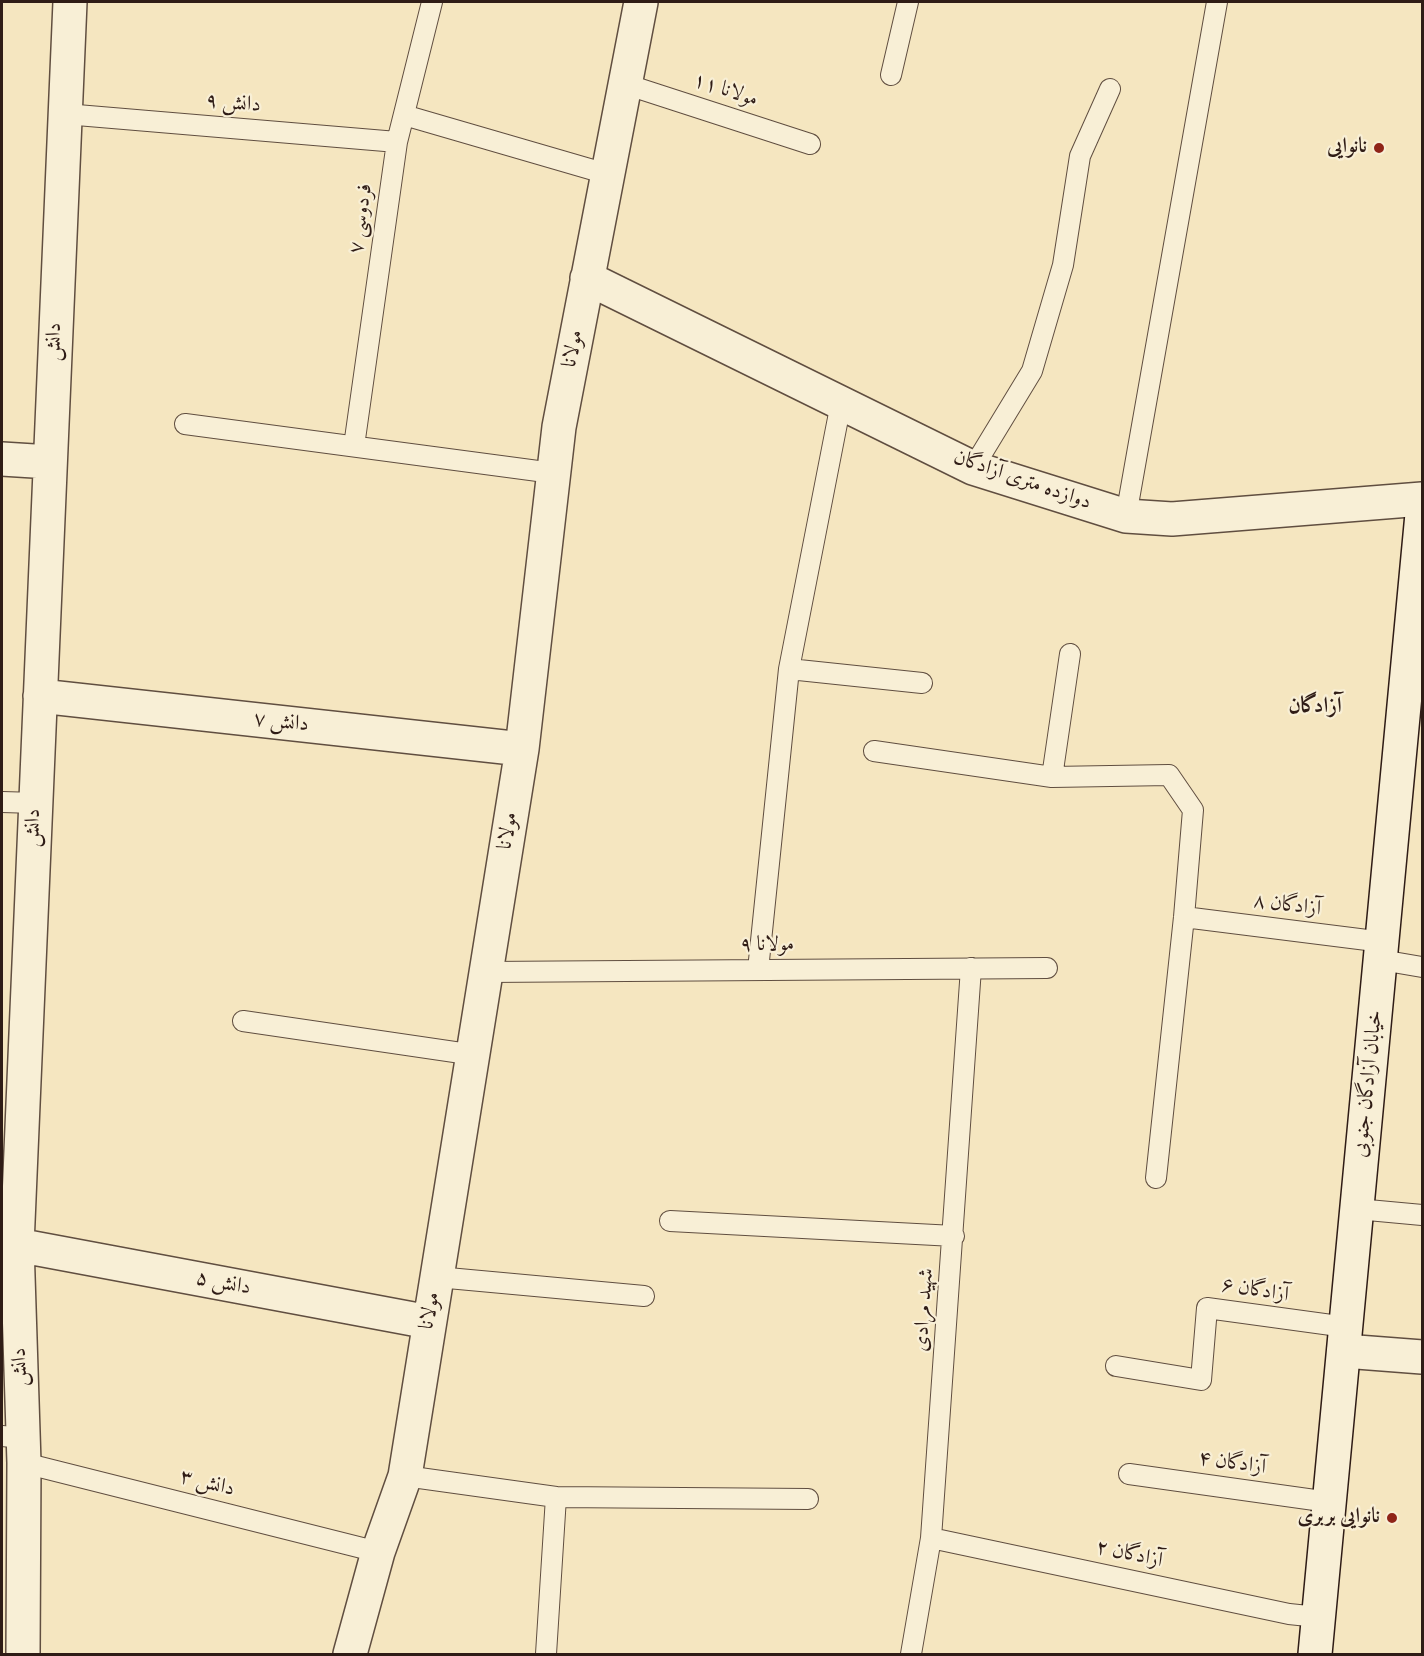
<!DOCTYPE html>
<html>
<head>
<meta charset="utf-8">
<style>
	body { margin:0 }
	#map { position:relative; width:1424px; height:1656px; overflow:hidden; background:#f5e6c0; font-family:"IM FELL DW Pica",serif }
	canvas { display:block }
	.frame { position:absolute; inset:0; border:3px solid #2f1c16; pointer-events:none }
</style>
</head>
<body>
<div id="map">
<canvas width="1424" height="1656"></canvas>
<div class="frame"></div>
</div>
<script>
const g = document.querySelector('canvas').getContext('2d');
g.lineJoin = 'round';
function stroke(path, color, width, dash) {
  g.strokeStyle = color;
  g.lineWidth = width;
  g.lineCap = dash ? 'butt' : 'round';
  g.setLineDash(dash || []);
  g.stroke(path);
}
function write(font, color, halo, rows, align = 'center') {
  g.font = font + ' "IM FELL DW Pica",Amiri,serif';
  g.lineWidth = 4.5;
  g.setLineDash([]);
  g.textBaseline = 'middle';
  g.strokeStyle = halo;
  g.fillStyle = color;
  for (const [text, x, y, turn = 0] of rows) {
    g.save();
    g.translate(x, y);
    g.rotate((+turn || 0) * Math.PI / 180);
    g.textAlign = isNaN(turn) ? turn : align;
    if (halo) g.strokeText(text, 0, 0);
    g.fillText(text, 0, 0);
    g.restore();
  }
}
const lane = new Path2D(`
	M891,75L908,2
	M625,84L810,144
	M65,114L397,142
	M404,115L607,174
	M185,424L553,473
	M354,446L397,142L432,2
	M973,468L1032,371L1063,265L1080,156L1110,89
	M1126,516L1217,2
	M789,669L841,403
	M874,751L1052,777L1169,775L1193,810L1184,917L1156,1178
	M1052,777L1070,654
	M2,802L36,803
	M1184,917L1383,942
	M1381,960L1422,967
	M758,970L789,669L922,683
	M487,972L1047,968
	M243,1021L475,1055
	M1357,1209L1422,1215
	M670,1221L954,1236
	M437,1277L644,1296
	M1116,1366L1201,1380L1207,1308L1346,1327
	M2,1436L23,1438
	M24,1463L378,1552
	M1129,1474L1329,1502
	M405,1476L556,1497L546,1654
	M556,1497L808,1499
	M931,1538L1289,1614L1318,1617
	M911,1654L931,1538L971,968`);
const street = new Path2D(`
	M587,278L973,468L1126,516L1172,519L1422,499
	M2,459L50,462
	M40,696L522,749
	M17,1245L429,1322
	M1344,1351L1422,1357
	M23,1654L24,1463L17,1245L70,2
	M350,1654L378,1552L405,1476L522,749L559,427L641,2`);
const secondary = new Path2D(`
	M1315,1654L1422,514`);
const markers = [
	[1379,148,6,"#8f2418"],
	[1392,1518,6,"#8f2418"]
];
const streetNames = [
	["مولانا ۱۱",725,91,18],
	["دانش ۹",233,104,5],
	["فردوسی ۷",362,219,-82],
	["دانش",55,342,-88],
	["مولانا",574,349,-79],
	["دوازده متری آزادگان",1022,481,19],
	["دانش ۷",281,723,6],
	["دانش",34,828,-88],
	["مولانا",509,831,-81],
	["آزادگان ۸",1287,906,7],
	["مولانا ۹",767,946],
	["خیابان آزادگان جنوبی",1369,1084,-84],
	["دانش ۵",223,1284,11],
	["آزادگان ۶",1255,1291,9],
	["شهید مرادی",925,1310,-86],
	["مولانا",431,1311,-80],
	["دانش",21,1367,-92],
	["آزادگان ۴",1232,1464,8],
	["دانش ۳",207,1484,14],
	["آزادگان ۲",1129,1555,12]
];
const poiNames = [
	["نانوایی",1367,148],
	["نانوایی بربری",1380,1518]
];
const neighbourhoodNames = [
	["آزادگان",1315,707]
];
stroke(lane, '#604e40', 22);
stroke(street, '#604e40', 36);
stroke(secondary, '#2f1c16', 36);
stroke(lane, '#f8efd6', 20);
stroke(street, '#f8efd6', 33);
stroke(secondary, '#f8efd6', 33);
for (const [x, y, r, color] of markers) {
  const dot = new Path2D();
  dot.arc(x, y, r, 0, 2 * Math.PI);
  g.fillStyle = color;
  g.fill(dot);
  stroke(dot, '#f8efd6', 2);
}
write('21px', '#2f1c16', '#f8efd6', streetNames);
write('bold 21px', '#2f1c16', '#f8efd6', poiNames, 'right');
write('bold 22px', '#2f1c16', '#f8efd6', neighbourhoodNames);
</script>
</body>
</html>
